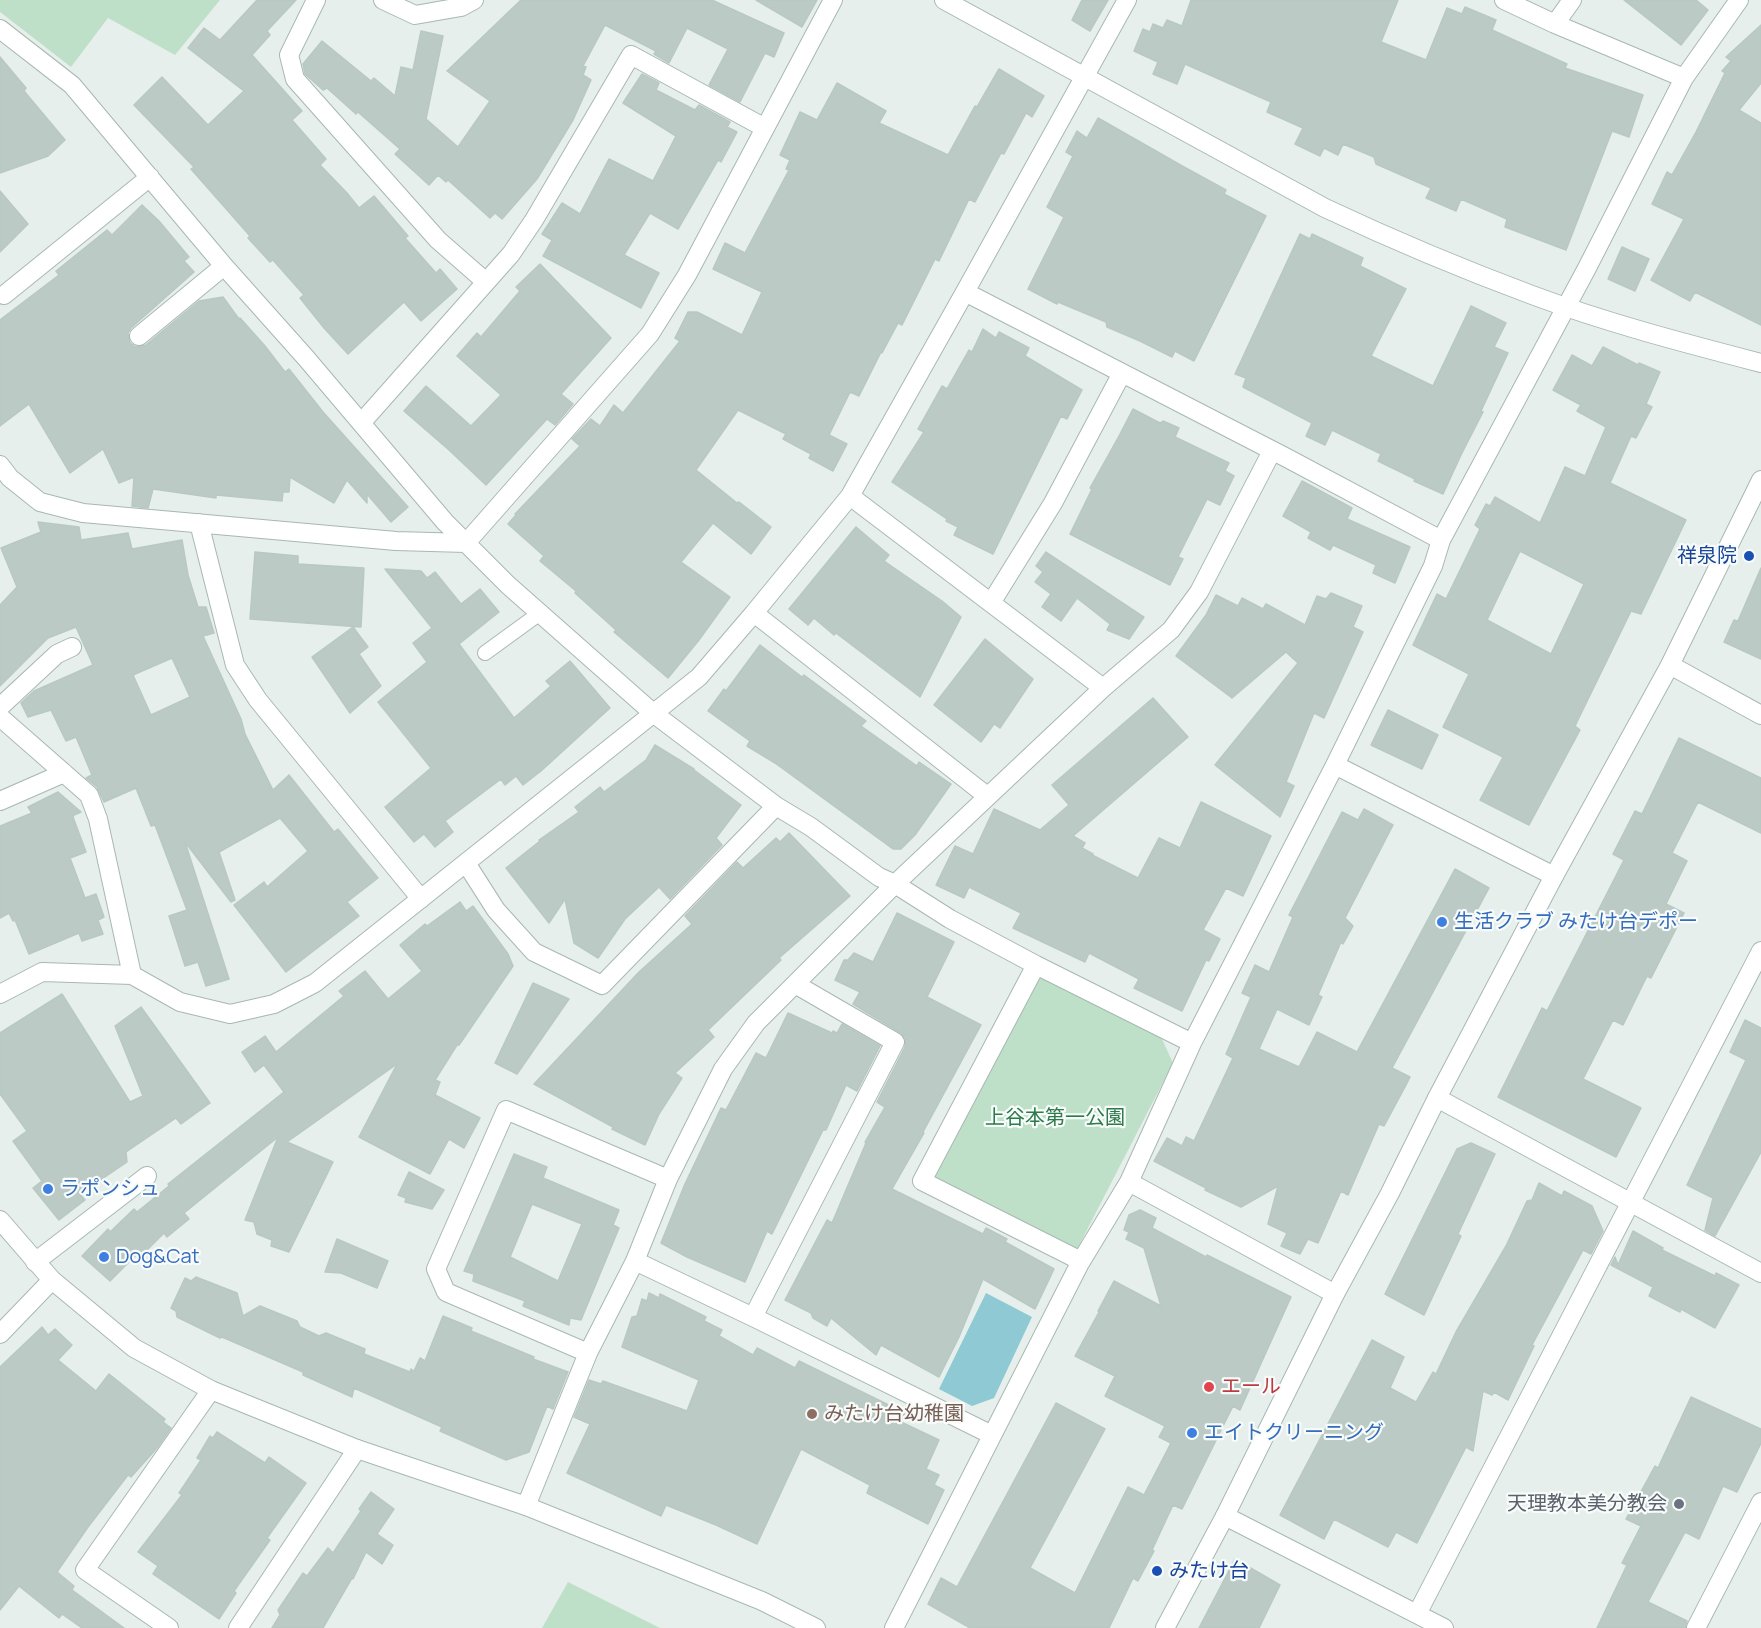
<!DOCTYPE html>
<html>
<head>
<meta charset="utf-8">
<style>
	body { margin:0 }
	canvas { display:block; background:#e6efeb }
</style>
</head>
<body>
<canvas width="1761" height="1628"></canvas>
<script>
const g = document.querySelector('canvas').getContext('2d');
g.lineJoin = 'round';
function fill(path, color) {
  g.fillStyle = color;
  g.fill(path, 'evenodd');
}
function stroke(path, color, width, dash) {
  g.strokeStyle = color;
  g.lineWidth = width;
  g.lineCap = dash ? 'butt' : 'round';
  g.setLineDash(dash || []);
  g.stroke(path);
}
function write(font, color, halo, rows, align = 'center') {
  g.font = font + ' Manrope,"Noto Sans JP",sans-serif';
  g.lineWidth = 4.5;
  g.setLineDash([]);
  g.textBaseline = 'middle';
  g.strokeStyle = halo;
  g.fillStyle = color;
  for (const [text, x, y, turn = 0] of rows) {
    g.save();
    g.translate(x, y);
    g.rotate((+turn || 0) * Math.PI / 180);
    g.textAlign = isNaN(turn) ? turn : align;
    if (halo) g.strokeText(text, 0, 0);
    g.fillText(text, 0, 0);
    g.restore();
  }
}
const green = new Path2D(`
	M0,0H220L175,55L108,18L71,67L0,12Z
	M1039,972L1162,1039L1173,1063L1073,1257L930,1185Z
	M568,1582L660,1628H542Z`);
const water = new Path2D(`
	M986,1293L1032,1317L994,1398L972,1406L939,1389Z`);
const building = new Path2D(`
	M257,0H296L267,31L270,35L252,55L302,111L292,120L326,159L320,165L347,193L359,208L374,196L408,236L405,238L436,273L440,269L457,289L421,321L404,302L348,354L324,328L300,298L304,295L273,260L270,262L248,238L250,236L191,169L194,167L134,105L162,77L208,125L244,91L188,48L204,28L220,40Z
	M521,0H712L784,33L774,57L765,53L740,102L709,85L728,49L687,28L669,63L654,54L656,51L605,25L583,66L586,67L583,75L591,80L573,120L537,179L502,219L495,213L490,218L448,180L446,182L438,175L429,185L395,154L400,149L358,112L356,114L327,88L323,90L305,74L303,64L322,41L371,81L374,78L395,96L401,67L413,70L421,31L443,36L426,119L458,147L490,101L447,71Z
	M756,0H817L802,27Z
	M1082,0H1108L1090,31L1072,20Z
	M1191,0H1398L1381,42L1426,60L1447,8L1462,14L1465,7L1496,20L1492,30L1567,64L1565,68L1643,95L1629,137L1612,131L1566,250L1505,227L1507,219L1461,199L1456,211L1426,198L1431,188L1376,164L1374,157L1343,144L1338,155L1324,148L1320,156L1295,144L1303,128L1267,112L1271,102L1185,64L1177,84L1153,74L1158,62L1134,51L1143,29L1150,32L1153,24L1163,28L1167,20L1182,26Z
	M1624,0H1696L1708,10L1681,45Z
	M1761,25V83L1739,110L1761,123V325L1695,292L1690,301L1651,280L1684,219L1652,204L1667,172L1672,175L1696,132L1725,73L1722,71L1731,61L1726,57Z
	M0,57L26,88L24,91L65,140L48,156L0,173Z
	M999,69L1044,96L1032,117L1026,113L1004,154L1001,153L975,202L969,199L939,261L935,259L902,325L898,323L882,353L881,352L859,396L850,392L829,435L847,444L833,471L809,458L811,454L783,439L786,434L738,410L696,470L737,503L739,502L771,527L751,554L713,523L681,562L730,597L699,640L668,678L614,632L616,630L575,593L576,591L540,561L544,556L508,524L516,515L515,514L580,446L572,439L591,419L600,426L614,405L623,413L680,341L675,338L688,312H697L742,335L762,292L713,269L725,243L745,253L789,170L786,169L790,160L780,155L800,112L817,120L837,83L886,111L879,123L948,155L975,106L977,107Z
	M642,74L659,83L656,90L695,110L699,105L730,122L727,127L737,132L721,162L718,160L678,229L650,213L624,255L659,273L641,308L543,256L552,240L542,234L562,203L580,214L609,159L653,181L676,136L623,103Z
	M1098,118L1184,167L1226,190L1224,194L1266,216L1194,361L1175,351L1172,357L1140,341L1107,327L1106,322L1058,302L1057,304L1028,289L1064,217L1047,207L1073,156L1066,152L1077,131L1087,138Z
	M0,191L28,224L0,252Z
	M142,205L159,221L189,257L184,261L194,272L131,328L128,333L130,343L136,347L146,345L199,301L223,297L239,319L240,318L265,346L285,372L289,369L323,412L408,507L391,522L367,494V503L347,480L334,503L290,477L289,492H283L282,501L216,495V498L153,489L148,508L132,506L134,477L119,483L103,449L70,473L29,404L0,426V320L59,275L56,271L107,230L112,235Z
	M1300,234L1310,239L1312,234L1363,258L1360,266L1406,289L1371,356L1433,386L1471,306L1506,323L1494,347L1508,353L1481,411L1483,412L1461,455L1443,494L1414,481L1415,479L1378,461L1381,454L1332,430L1325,445L1306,436L1312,423L1243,387L1246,378L1235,374Z
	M1622,247L1649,259L1635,291L1608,279Z
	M540,264L611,338L561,394L573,404L555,425L547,419L486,485L449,450L404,411L426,386L471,426L501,395L457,356L477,333L481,337L520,291L516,287Z
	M983,329L996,338L999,332L1029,348L1025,356L1082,390L1067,419L1061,416L993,554L954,535L958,527L946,521L947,519L892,482L924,432L918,429L942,386L947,389L969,350L972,352Z
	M1603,347L1638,365L1639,363L1660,372L1646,404L1652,407L1636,438L1631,436L1610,483L1686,520L1641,614L1631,611L1575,726L1580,730L1529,825L1480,800L1503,757L1443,727L1469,674L1413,645L1437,594L1446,599L1480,529L1475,525L1486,504L1490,506L1495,497L1540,523L1565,467L1585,476L1606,427L1577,411L1581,405L1553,390L1572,355L1592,366ZM1520,551L1584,584L1551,654L1487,620Z
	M1133,409L1160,423L1163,421L1179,428L1175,437L1229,463L1225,471L1234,476L1220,505L1207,499L1178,557L1183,559L1170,585L1070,534L1092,489L1090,488L1119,436Z
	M1302,481L1352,508L1347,519L1410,547L1395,583L1373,573L1376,565L1333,545L1330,550L1308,538L1311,532L1283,516Z
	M38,522L79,527L81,540L128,533L132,549L182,540L188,575L198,607H206L214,633L203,636L241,719L245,734L273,790L289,775L334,832L338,829L378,878L347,902L359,916L286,972L234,905L264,882L267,887L308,851L280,818L219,852L235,900L231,902L185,842L229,979L206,986L198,962L185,966L169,916L187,910L155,825L151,826L136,788L104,802L97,787L86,778L92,775L76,737L66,741L51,710L28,717L21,703L34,691L93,665L76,627L48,638L0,686V605L17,587L1,548L41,532ZM172,658L190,697L151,715L133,675Z
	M856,527L889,555L884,561L942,601L961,617L920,697L890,674L836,633L834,635L814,618L808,625L789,609Z
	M255,552L298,556V564L364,568L361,627L250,619Z
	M1046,552L1144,617L1129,639L1107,630L1110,624L1077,598L1061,621L1042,607L1051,594L1035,582L1043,572L1036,566Z
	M1761,568V659L1724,642L1734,620L1738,621Z
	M385,569L421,571L427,578L435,572L461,604L480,589L499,612L459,644L514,718L551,686L546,681L570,661L610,708L541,771L523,785L516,776L505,785L501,779L445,821L453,832L435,847L424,834L414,842L385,807L431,768L378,702L427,662L413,643L432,628Z
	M1331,593L1362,606L1353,627L1363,632L1324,718L1314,713L1286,782L1294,786L1280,817L1215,765L1298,663L1286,652L1232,698L1176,656L1206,615L1216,595L1238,606L1242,598L1263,609L1266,604L1305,625L1317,596L1326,599Z
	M353,627L368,647L359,654L381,686L350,713L312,657Z
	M985,639L1033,679L1000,728L994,724L981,742L934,705Z
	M760,645L802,677L804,675L866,721L861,726L917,766L919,762L951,784L915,835L901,849H893L775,763L747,746L750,741L708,711L724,689L726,691Z
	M1153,698L1188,737L1073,836L1085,843L1082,848L1093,854L1092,855L1138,878L1159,838L1180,848L1201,802L1271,836L1243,896L1226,888L1203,930L1220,939L1209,961L1206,960L1182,1011L1134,988L1139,979L1089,953L1085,962L1013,928L1021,913L969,887L964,898L936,885L955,846L973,854L994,809L1040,830L1069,805L1052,785Z
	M1388,710L1438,735L1422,769L1371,745Z
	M1679,738L1761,778V833L1698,802L1672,853L1687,861L1666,904L1684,913L1651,978L1647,976L1623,1025L1613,1020L1583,1079L1641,1108L1616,1157L1498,1097L1542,1008L1547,1011L1624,860L1613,854L1635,811L1642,814Z
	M655,745L694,769V770L741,805L716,838L722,845L670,899L659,887L625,919L598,958L574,943L565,899L549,923L506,868L540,841L539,840L579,812L575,807L600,787L604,792L646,760Z
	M58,792L81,812L74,815L73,817L86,852L70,858L85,898L96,894L104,917L98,920L103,934L82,941L79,933L29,954L15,920L13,921L9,913L0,918V826L32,813L28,807Z
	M1364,809L1393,825L1345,918L1353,926L1343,944L1341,942L1318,995L1322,997L1309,1025L1277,1009L1259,1049L1299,1067L1317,1032L1357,1052L1455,869L1489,888L1392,1068L1410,1077L1405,1087L1384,1126L1379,1124L1348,1195L1341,1191L1318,1243L1308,1239L1300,1254L1281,1246L1287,1233L1268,1224L1278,1186L1241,1207L1205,1190L1206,1188L1154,1161L1167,1138L1182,1146L1186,1137L1194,1141L1233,1058L1226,1054L1251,997L1242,993L1255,965L1269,972L1293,917L1289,915L1342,812L1358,820Z
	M789,833L850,896L779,958L781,960L708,1030L714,1037L675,1073L682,1078L659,1114L645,1145L612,1129L613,1127L534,1084L639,972L692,924L685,916L737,862L743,868L776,838L780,842Z
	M460,902L466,911L473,906L508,954L513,966L459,1045H457L435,1080L440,1082L435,1095L480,1118L464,1148L449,1139L430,1174L359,1137L397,1064L287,1142L333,1162L289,1252L271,1246L272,1240L257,1234L254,1222L245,1220L278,1137L184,1213L189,1219L167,1237L164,1233L143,1254L140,1251L110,1281L82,1256L108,1229L110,1232L134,1209L137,1212L169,1186L168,1184L284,1092L264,1065L255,1072L242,1052L265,1036L276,1052L344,996L339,991L365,971L388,999L422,971L400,945L425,924L427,926Z
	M897,913L954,942L927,997L981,1025L923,1132L924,1133L892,1189L983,1234L986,1228L1007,1239L1005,1242L1054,1269L1035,1309L983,1279L959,1337L939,1377L881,1345L876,1355L831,1318L827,1326L813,1318L811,1313L785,1300L827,1220L832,1223L866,1143L865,1142L885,1107L877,1102L905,1047V1037L901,1033L853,1004L860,992L835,980L844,960H848L854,953L873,962Z
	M533,983L569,999L517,1074L495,1063Z
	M62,994L130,1102L143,1096L115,1026L141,1007L210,1103L181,1124L176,1118L126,1152L127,1162L80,1194L85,1200L59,1220L33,1188L42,1181L13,1141L27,1131L0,1094V1033Z
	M788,1013L832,1033L833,1031L837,1033L842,1024L880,1046L857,1091L846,1085L826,1130H823L772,1234L767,1231L745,1282L687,1257L661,1243L685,1184L721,1108L726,1110L756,1053L766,1058Z
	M1745,1020L1761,1028V1152L1715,1236L1705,1230L1713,1198L1687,1185L1746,1060L1730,1052Z
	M1471,1143L1495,1154L1458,1234L1461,1236L1424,1315L1385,1294L1457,1149Z
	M514,1154L547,1167L543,1178L619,1210L613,1225L619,1228L581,1320L570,1318L569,1325L523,1306L525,1301L473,1281L474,1274L464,1271ZM532,1204L582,1224L558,1281L510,1257Z
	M409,1172L444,1190L432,1209L405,1202L406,1198L398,1195Z
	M1539,1183L1562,1196L1564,1191L1592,1206L1603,1231L1591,1254L1583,1250L1532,1345L1534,1346L1508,1400L1494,1392L1492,1395L1483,1391L1473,1451L1466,1447L1417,1543L1396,1532L1388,1547L1334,1519L1324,1539L1280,1515L1372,1340L1404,1357L1390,1388L1416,1402L1433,1372L1436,1374L1456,1332L1506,1246L1527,1201L1532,1200Z
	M1140,1210L1156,1218L1152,1228L1206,1257L1207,1255L1291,1297L1240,1410L1233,1406L1182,1509L1173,1505L1152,1550L1154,1551L1138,1581L1133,1578L1109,1628H970L928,1604L941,1578L957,1587L1056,1403L1105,1429L1030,1568L1075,1593L1128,1487L1144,1495L1171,1443L1159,1437L1165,1426L1105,1396L1115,1376L1075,1356L1099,1312L1098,1311L1114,1281L1161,1306L1144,1248L1126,1239L1129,1232L1124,1230L1129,1215Z
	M1633,1231L1663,1248L1662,1250L1715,1276L1716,1273L1739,1285L1715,1328L1681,1309L1680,1312L1649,1296L1653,1287L1611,1265L1615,1257L1618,1265Z
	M337,1239L388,1261L377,1288L341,1273L325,1272Z
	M196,1277L237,1293L243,1316L260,1306L297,1321L300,1327L319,1336L326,1333L365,1349L364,1354L410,1372L411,1369L414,1371L420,1358L425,1361L443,1316L472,1328L471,1331L534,1357L533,1359L568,1372L553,1409L547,1406L529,1452L506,1460L440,1431L442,1427L354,1388L352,1397L303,1375V1372L222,1337L220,1338L177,1317L176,1311L171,1308L185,1278L191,1281Z
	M649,1293L659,1298L660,1294L706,1317L704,1321L722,1330L719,1336L753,1355L757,1348L795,1368L799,1361L905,1413L901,1422L939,1440L926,1469L939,1475L934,1485L944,1490L928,1524L867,1493L870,1485L801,1449L757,1544L716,1525L666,1505L661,1516L567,1473L590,1424L574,1417L589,1380L601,1384L603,1381L687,1411L699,1380L622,1347L632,1317L637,1316L642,1299L647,1301Z
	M42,1327L48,1335L55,1329L72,1345L58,1360L96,1391L109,1374L165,1419L163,1422L171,1428L157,1448L131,1477L128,1475L88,1527L57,1572L74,1586L72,1590L124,1628H82L62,1614L59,1618L19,1586L0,1610V1367Z
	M1691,1397L1761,1429V1443L1737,1492L1723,1486L1699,1539L1685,1532L1648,1602L1687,1621L1685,1628H1597L1627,1565L1622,1563L1641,1526L1626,1519L1655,1466L1658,1468Z
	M217,1432L265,1463L269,1457L306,1483L267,1538L270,1540L234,1591L236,1593L219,1619L153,1574L158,1566L138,1552L182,1495L179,1493L201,1460L197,1458L210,1436L213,1438Z
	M371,1492L394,1509L377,1534L393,1545L382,1564L366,1552L353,1579L352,1578L323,1628H272L280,1615L278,1610L303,1573L307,1576L328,1548L333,1553L361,1511L359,1509Z
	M1235,1559L1280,1585L1259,1628H1199Z`);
const service = new Path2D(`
	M485,653L540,613`);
const minor = new Path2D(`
	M316,0L289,55L295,79L438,240L486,282
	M383,0L415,15L461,7L474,0
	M1504,0L1555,24L1684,78
	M1555,24L1572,0
	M0,29L72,85L224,266L306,358L445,522L508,585L653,713L776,806L811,827L879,877L895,884L950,919L1036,965L1192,1043
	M965,292L1287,458L1441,540
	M4,295L150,177
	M139,336L224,266
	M362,422L511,254L534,220L631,55L765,128
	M0,465L10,478L40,502L83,513L396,541L466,543L650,334L687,275L833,0
	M850,496L1103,688
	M199,523L235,665L258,700L421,899
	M991,603L1053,503L1122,373
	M754,613L987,796
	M1670,665L1761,715
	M0,707L57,654L72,647
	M0,717L89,795L98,819L132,975
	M1335,765L1554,876
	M0,801L64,773
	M466,863L496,910L534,952L602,985L776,806
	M1036,965L922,1181L1073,1257L1080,1263
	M0,994L42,972L132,975L180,1002L230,1014L274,1004L315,983L699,677L754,613L850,496L965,292L1127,0
	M1437,1098L1761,1273
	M1129,1182L1335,1294
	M635,1261L753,1317L992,1435
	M35,1262L147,1176
	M753,1317L895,1042L795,984
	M588,1353L446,1292L436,1269L506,1110L668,1179
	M526,1506L588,1353L635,1261L668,1179L723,1069L756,1023L895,884L1103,688L1171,630L1199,592L1272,451
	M1225,1516L1444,1628
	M1417,1614L1761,951
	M169,1628L85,1570L211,1390
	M238,1628L357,1449
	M894,1628L1080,1263L1129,1182L1192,1043L1335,765L1433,566L1441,540L1587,268L1684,78L1739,0
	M1696,1628L1761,1502`);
const tertiary = new Path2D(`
	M944,0L1325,208C1393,240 1462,269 1532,295C1607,323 1684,343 1761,363
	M0,1220L52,1280L134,1348L211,1390L357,1449L526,1506L762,1601L816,1628
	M0,1334L52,1280
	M1165,1628L1225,1516L1335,1294L1390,1193L1437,1098L1554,876L1670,665L1761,480`);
const markers = [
	[1749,556,6,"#1a4fb4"],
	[1442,922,6,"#3f7fe0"],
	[48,1189,6,"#3f7fe0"],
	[104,1257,6,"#3f7fe0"],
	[1209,1387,6,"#e0444e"],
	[812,1414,6,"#8d6e63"],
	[1192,1433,6,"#3f7fe0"],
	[1679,1504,6,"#6b7280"],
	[1157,1571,6,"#1a4fb4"]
];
const transitNames = [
	["祥泉院",1737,556],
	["みたけ台",1169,1571,"left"]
];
const shopNames = [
	["生活クラブ みたけ台デポー",1454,922],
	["ラポンシュ",60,1189],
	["Dog&Cat",116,1257],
	["エイトクリーニング",1204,1433]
];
const parkNames = [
	["上谷本第一公園",1055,1118]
];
const healthNames = [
	["エール",1221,1387]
];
const educationNames = [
	["みたけ台幼稚園",824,1414]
];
const worshipNames = [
	["天理教本美分教会",1667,1504]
];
fill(green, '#bfe0c8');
fill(water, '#8ec9d4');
fill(building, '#bbcac4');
stroke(building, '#b8c9c2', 1.5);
stroke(service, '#a8b8b2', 16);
stroke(minor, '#a8b8b2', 20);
stroke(tertiary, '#a8b8b2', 20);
stroke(service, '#fff', 14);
stroke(minor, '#fff', 18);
stroke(tertiary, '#fff', 18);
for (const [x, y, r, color] of markers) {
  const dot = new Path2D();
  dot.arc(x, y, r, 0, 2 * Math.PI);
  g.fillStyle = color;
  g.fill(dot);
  stroke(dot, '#f7fbf9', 2);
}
write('20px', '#164399', '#f7fbf9', transitNames, 'right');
write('20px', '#366cbe', '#f7fbf9', shopNames, 'left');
write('20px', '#2d7a4b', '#f7fbf9', parkNames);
write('20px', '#be3a42', '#f7fbf9', healthNames, 'left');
write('20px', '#785e54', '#f7fbf9', educationNames, 'left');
write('20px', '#5b616d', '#f7fbf9', worshipNames, 'right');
</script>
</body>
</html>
